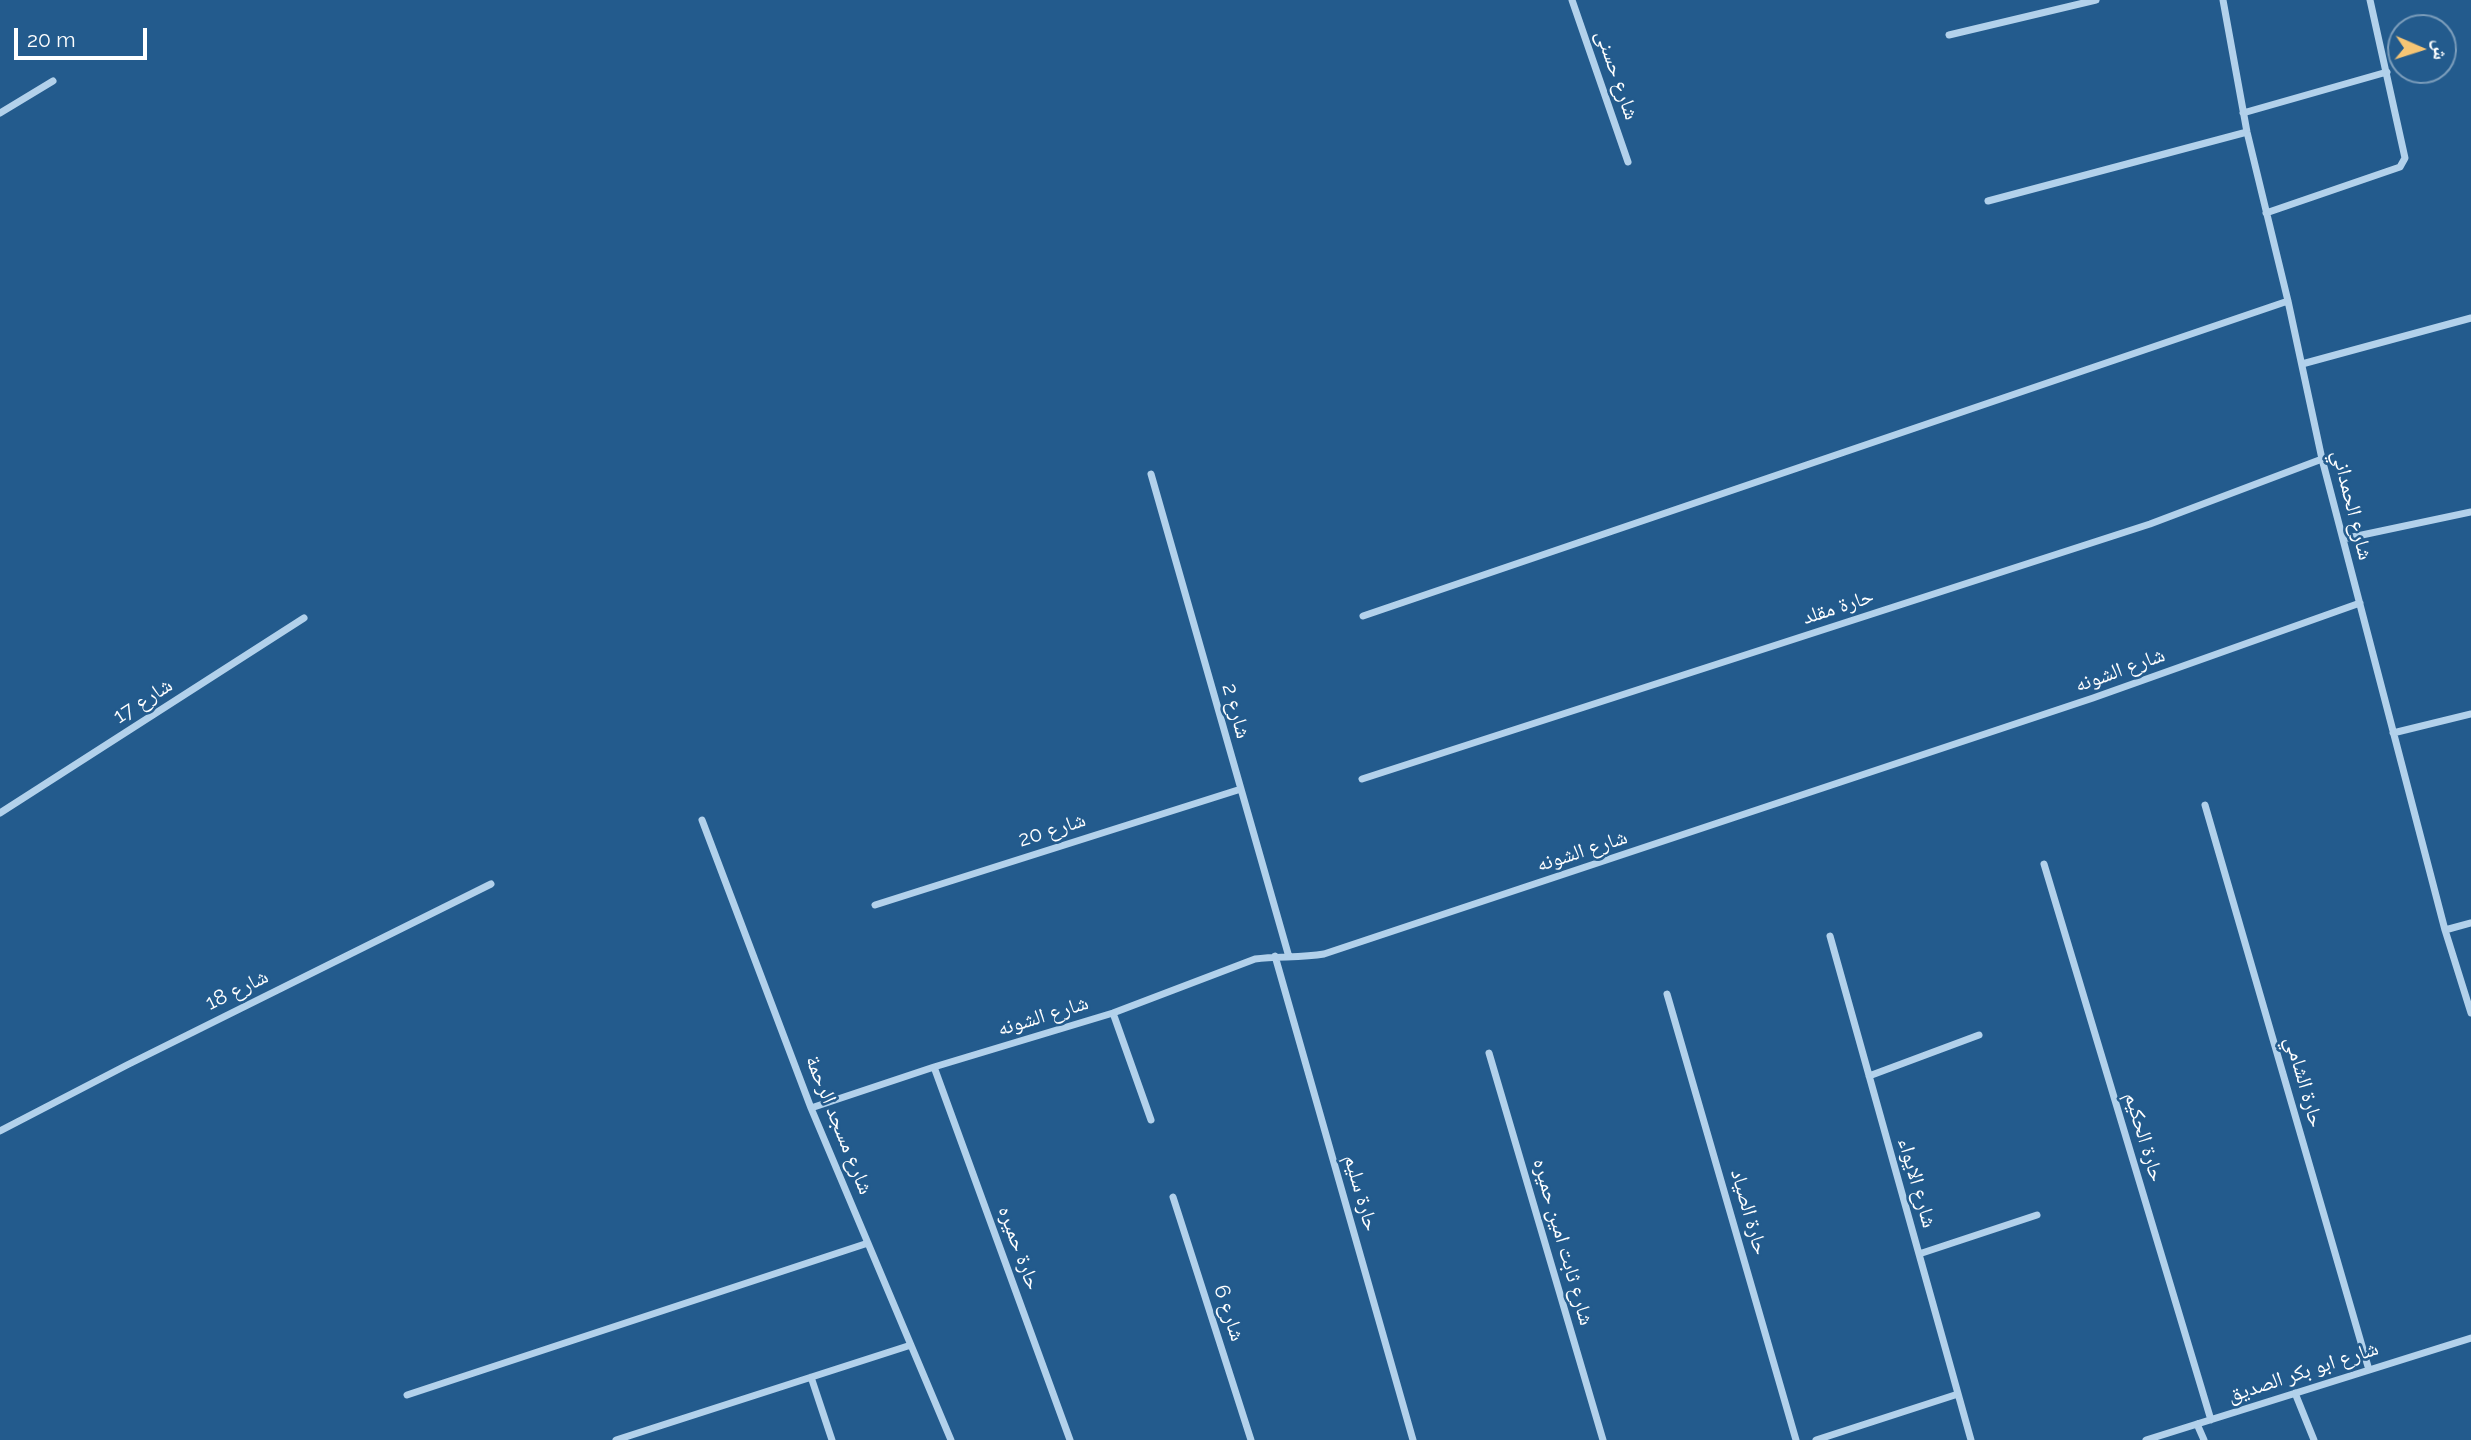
<!DOCTYPE html>
<html>
<head>
<meta charset="utf-8">
<style>
	body { margin:0 }
	#map { position:relative; width:2471px; height:1440px; overflow:hidden; background:#235b8d; font-family:Raleway,"Noto Naskh Arabic",sans-serif }
	canvas { display:block }
	.north { position:absolute; left:2387px; top:14px; width:70px; height:70px; box-sizing:border-box; background:#235b8d; border:2px solid #7b9dbb; border-radius:50%; rotate:93deg; font-size:19px; font-weight:700; line-height:28px; text-align:center; color:#fff }
	.north::after { content:''; display:block; margin:auto; width:24px; height:32px; background:#f6c574; clip-path:polygon(50% 0,100% 100%,50% 72%,0 100%) }
	.scale { position:absolute; left:14px; top:28px; width:133px; height:32px; box-sizing:border-box; border:4px solid #fff; border-top:0; padding-left:9px; font-size:21px; line-height:24px; white-space:nowrap; color:#fff; -webkit-text-stroke:5px #235b8d; paint-order:stroke }
</style>
</head>
<body>
<div id="map">
<canvas width="2471" height="1440"></canvas>
<div class="north">ش</div>
<div class="scale">20 m</div>
</div>
<script>
const g = document.querySelector('canvas').getContext('2d');
g.lineJoin = 'round';
function stroke(path, color, width, dash) {
  g.strokeStyle = color;
  g.lineWidth = width;
  g.lineCap = dash ? 'butt' : 'round';
  g.setLineDash(dash || []);
  g.stroke(path);
}
function write(font, color, halo, rows, align = 'center') {
  g.font = font + ' Raleway,"Noto Naskh Arabic",sans-serif';
  g.lineWidth = 5;
  g.setLineDash([]);
  g.textBaseline = 'middle';
  g.strokeStyle = halo;
  g.fillStyle = color;
  for (const [text, x, y, turn = 0] of rows) {
    g.save();
    g.translate(x, y);
    g.rotate((+turn || 0) * Math.PI / 180);
    g.textAlign = isNaN(turn) ? turn : align;
    if (halo) g.strokeText(text, 0, 0);
    g.fillText(text, 0, 0);
    g.restore();
  }
}
const minor = new Path2D(`
	M1572,0L1628,162
	M2223,0L2247,132L2288,301L2322,459L2445,930L2471,1013
	M1949,35L2096,0
	M0,113L53,81
	M2243,113L2387,72
	M1988,201L2247,132
	M2266,213L2400,167L2405,158L2370,0
	M2302,364L2471,318
	M1151,474L1289,957
	M2343,539L2471,512
	M1363,616L2288,301
	M2393,733L2471,714
	M1362,779L2150,524L2322,459
	M2205,805L2369,1370
	M0,813L304,618
	M702,820L811,1108L951,1440
	M2044,864L2211,1420
	M875,905L1241,789
	M2445,930L2471,923
	M1830,936L1971,1440
	M1275,956L1413,1440
	M1667,994L1796,1440
	M1113,1013L1151,1120
	M1489,1053L1603,1440
	M934,1067L1070,1440
	M1869,1076L1979,1035
	M811,1108L934,1067L1113,1013L1255,959C1278,956 1301,958 1324,954L2093,698L2360,603
	M0,1131L127,1065L491,884
	M1173,1197L1251,1440
	M1919,1254L2037,1215
	M811,1377L832,1440
	M2295,1393L2314,1440
	M407,1395L868,1243
	M2197,1424L2204,1440
	M616,1440L911,1345
	M1816,1440L1958,1394
	M2146,1440L2471,1338`);
const streetNames = [
	["شارع حسنى",1617,75,71],
	["شارع الحمداني",2352,505,76],
	["حارة مقلد",1838,607,-18],
	["شارع الشونه",2120,670,-20],
	["شارع 17",143,701,-33],
	["شارع 2",1236,711,74],
	["شارع 20",1052,830,-18],
	["شارع الشونه",1582,851,-18],
	["شارع 18",237,990,-26],
	["شارع الشونه",1043,1016,-17],
	["حارة الشامي",2304,1082,74],
	["شارع مسجد الرحمة",839,1125,68],
	["حارة الحكيم",2144,1137,73],
	["شارع الايواء",1917,1183,74],
	["حارة سليم",1361,1193,74],
	["حارة الصياد",1749,1212,74],
	["شارع ثابت امين حميره",1563,1242,74],
	["حارة حميره",1019,1248,70],
	["شارع 6",1229,1313,72],
	["شارع ابو بكر الصديق",2303,1372,-18]
];
stroke(minor, '#b2d1eb', 7);
write('21px', '#fff', '#235b8d', streetNames);
</script>
</body>
</html>
